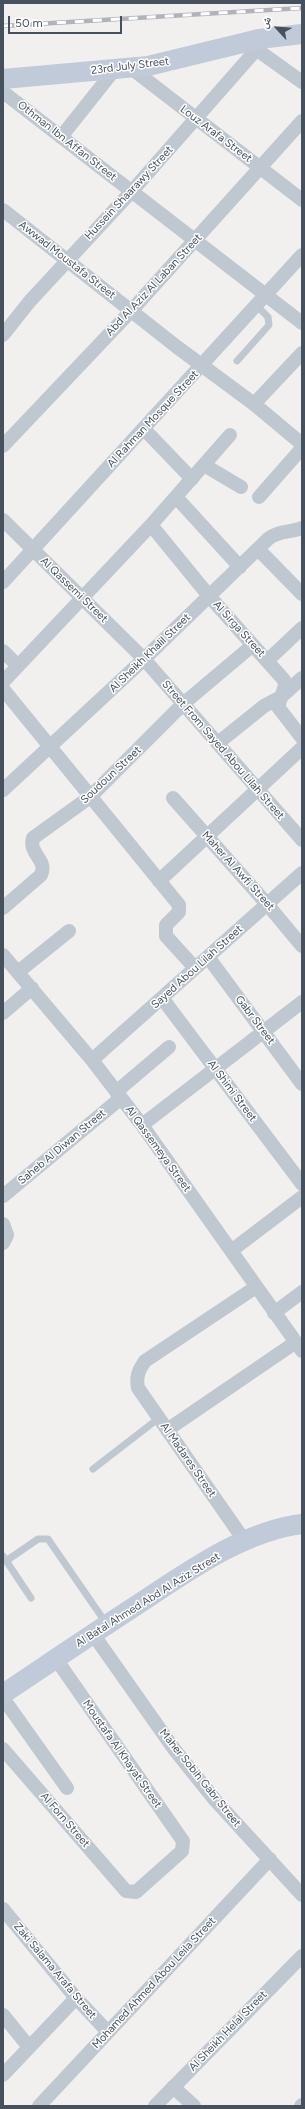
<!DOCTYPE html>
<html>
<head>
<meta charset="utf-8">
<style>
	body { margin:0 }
	#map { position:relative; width:305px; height:2109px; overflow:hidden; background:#f2efef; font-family:Figtree,"Noto Naskh Arabic",sans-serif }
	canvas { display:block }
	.frame { position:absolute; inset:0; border:4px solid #47505d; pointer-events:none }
	.north { position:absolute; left:257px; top:8px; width:40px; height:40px; -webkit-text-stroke:3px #fff; paint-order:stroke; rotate:296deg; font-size:11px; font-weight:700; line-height:16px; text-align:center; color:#47505d }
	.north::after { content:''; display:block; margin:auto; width:14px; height:18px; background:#47505d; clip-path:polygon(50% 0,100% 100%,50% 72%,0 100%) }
	.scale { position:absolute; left:8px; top:16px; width:114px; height:18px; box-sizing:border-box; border:2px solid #47505d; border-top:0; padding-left:5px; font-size:12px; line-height:14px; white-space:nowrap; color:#47505d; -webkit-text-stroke:3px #fff; paint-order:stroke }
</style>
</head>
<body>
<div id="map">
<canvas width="305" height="2109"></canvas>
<div class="frame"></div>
<div class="north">ش</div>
<div class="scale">50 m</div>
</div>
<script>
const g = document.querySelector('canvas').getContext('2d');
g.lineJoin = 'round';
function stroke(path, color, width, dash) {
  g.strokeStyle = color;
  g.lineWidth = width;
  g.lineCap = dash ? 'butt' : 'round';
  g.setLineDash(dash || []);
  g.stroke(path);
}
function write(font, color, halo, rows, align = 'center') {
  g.font = font + ' Figtree,sans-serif';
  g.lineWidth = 3;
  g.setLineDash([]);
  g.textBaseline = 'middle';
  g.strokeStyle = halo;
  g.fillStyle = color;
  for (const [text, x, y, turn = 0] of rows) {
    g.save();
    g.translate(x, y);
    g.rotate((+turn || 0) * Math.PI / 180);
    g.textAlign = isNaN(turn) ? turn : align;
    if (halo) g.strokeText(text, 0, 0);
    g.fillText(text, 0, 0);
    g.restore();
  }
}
const lane = new Path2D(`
	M237,361L269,325L268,317L256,305
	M93,1469L159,1418
	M3,1556L31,1598
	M6,1561L38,1539H48L106,1623`);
const street = new Path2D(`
	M249,44L302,82
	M131,68L302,200
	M3,92L302,323
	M61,137L115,69
	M3,210L177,347L254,404L302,444
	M3,335L30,301L132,191L256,50
	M254,404L302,353
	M144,429L192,479
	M3,446L131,311L302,121
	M204,465L241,487
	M176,497L240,567
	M259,497L302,448
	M3,520L144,659L302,840
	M151,525L209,596L284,680L285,685L278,707L302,738
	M258,549L302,594
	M3,582L302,255
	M3,651L18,666
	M267,661L302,628
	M3,682L151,525L230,435
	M3,689L179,905V912L166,925V936L195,968
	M218,743L264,706L281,697L302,678
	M3,790L144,659L268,539C279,530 290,533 302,528
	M173,798L267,904L302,946
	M159,881L302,748
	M3,908L41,875C48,859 28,854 33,838L90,797L183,704L253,645
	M3,955L92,1060L142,1125L302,1351
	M208,957L302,1084
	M18,972L69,931
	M162,998L302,1184
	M3,1013L32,988
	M92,1060L302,873
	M116,1092L169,1047
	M142,1125L302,1002
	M3,1196L121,1098
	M3,1224L7,1235L3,1243
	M231,1251L302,1197
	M274,1313L302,1292
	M167,1430L296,1342
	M244,1540L138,1388C136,1377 138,1371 145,1361L256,1287
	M93,1634L174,1749L215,1800L302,1895
	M3,1698L67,1788
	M3,1749L126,1891L136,1892L182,1851L183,1841L56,1659
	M3,1909L76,1998L108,2032
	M3,2015L29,2047
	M3,2075L76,1998
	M173,2087L194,2106
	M39,2106L270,1859
	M155,2106L302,1956
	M301,2106L302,2105`);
const secondary = new Path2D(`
	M3,79L148,66L259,39L302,34
	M3,1694C48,1664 92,1634 137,1605C186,1573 243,1531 302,1524`);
const rail = new Path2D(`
	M3,26L302,8`);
const streetNames = [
	["23rd July Street",130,66,-7],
	["Louz Arafa Street",216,134,37],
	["Othman Ibn Affan Street",67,141,38],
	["Hussein Shaarawy Street",129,193,-47],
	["Awwad Moustafa Street",67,260,38],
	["Abd Al Aziz Al Laban Street",154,285,-47],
	["Al Rahman Mosque Street",153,419,-47],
	["Al Qassemi Street",74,590,44],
	["Al Sirga Street",239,629,48],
	["Al Sheikh Khalil Street",150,653,-44],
	["Street From Sayed Abou Lilah Street",223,750,49],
	["Soudoun Street",111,775,-43],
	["Maher Al Awfi Street",238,871,48],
	["Sayed Abou Lilah Street",197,967,-42],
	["Gabr Street",255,1020,53],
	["Al Shimi Street",232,1091,53],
	["Saheb Al Diwan Street",62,1147,-40],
	["Al Qassemeya Street",158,1149,54],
	["Al Madares Street",188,1460,55],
	["Al Batal Ahmed Abd Al Aziz Street",148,1600,-32],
	["Moustafa Al Khayat Street",122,1754,55],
	["Maher Sobih Gabr Street",200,1778,51],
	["Al Forn Street",65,1820,49],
	["Zaki Salama Arafa Street",55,1971,50],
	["Mohamed Ahmed Abou Leila Street",154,1983,-47],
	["Al Sheikh Helal Street",228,2031,-46]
];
stroke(lane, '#bfc8d1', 7);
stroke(street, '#bfc8d1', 14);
stroke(secondary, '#c1cad8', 20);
stroke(rail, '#b1b3ba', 4.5);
stroke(rail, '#fff', 3, [9]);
write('11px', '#47505d', '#fff', streetNames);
</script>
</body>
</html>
